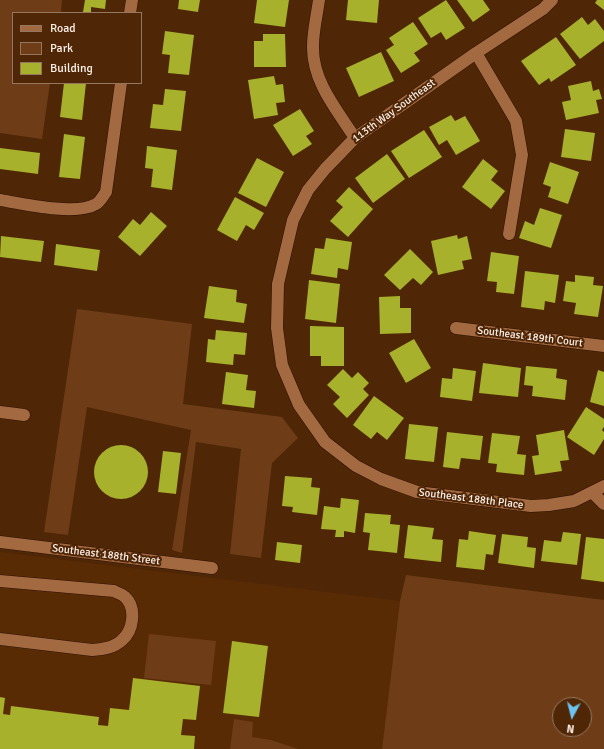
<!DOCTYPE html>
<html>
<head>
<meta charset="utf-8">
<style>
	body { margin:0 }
	#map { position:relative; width:604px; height:749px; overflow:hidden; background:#4f2606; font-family:Signika,sans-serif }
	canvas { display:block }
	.legend { position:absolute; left:12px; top:12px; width:130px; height:72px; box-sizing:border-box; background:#4f2606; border:1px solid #957760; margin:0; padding:5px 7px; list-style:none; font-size:12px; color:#fdf0e7 }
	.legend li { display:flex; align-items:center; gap:8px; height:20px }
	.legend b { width:20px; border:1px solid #957760 }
	.north { position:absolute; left:552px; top:697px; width:40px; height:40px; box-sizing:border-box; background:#4f2606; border:1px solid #957760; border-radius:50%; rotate:187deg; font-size:11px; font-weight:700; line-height:16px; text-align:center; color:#fdf0e7 }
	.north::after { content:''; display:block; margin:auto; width:14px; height:18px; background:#6bc3f2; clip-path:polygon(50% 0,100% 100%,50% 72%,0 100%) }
</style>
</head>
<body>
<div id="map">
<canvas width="604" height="749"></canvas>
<ul class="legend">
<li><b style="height:5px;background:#a36941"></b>Road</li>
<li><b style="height:11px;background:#6e3d18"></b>Park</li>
<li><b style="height:11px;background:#a7b12b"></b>Building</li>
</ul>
<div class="north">N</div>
</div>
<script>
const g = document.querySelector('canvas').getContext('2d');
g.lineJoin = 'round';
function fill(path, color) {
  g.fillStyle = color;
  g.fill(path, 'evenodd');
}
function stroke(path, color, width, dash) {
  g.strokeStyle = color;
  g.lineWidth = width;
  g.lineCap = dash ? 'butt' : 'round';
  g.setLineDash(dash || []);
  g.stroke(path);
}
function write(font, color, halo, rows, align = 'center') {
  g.font = font + ' Signika,sans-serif';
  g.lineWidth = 4;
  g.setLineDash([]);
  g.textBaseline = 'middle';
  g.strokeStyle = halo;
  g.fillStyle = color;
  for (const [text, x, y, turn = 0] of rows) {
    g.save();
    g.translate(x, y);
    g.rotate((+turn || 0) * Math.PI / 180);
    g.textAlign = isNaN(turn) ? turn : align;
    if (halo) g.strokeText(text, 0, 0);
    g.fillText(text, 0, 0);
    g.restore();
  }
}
const built = new Path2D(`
	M0,552L400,601L382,749H0Z`);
const green = new Path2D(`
	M0,0H62L61,13H13V83H50L42,139L0,133Z
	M77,309L192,324L183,404L282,417L298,438L272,463L261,558L230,554L241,449L196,442L182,553L172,550L191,430L87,407L68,535L44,532Z
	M406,575L604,600V749H382L400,601ZM560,705H584V729H560Z
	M149,634L216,641L211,685L144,678Z
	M234,719L253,722L252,737L271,740L298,749H230Z`);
const building = new Path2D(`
	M85,0H106L105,9L91,7V13L83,12Z
	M179,0H200L198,12L178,9Z
	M257,0H289L285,27L254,23Z
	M348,0H379L377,23L346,20Z
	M446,0L465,28L446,40L441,32L431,38L418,18Z
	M457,0H483L490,10L473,22Z
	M597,0H604V10L595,3Z
	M582,17L588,25L595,19L604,31V41L580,59L560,34Z
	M413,22L428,44L414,53L420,61L401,73L386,50L394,45L389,38Z
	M165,31L194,35L189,75L168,73L170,55L162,54Z
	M263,34H285L286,67H254V41H263Z
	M556,37L576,65L551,82L549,78L539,85L521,61Z
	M381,52L394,81L359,97L346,68Z
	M274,76L276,85L283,84L285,102L276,103L278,115L254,119L248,80Z
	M591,81L593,91L599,89L602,99L596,100L599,113L566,120L562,102L571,100L568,86Z
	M64,83H86L82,120L60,117Z
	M165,89L186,91L181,131L150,128L153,104L163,105Z
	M300,109L314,131L306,136L312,144L293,156L273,125Z
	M451,115L455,121L465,116L480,141L456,155L447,140L439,145L429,127Z
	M565,129L595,133L591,161L561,157Z
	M424,130L442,157L409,178L391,151Z
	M64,134L85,137L80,179L59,177Z
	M147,146L177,150L172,190L151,187L153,169L145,168Z
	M0,148L40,153L38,174L0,169Z
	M387,154L405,179L373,203L355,178Z
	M257,158L284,172L266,207L238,193Z
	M483,159L498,171L491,180L505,191L491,209L462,187Z
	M550,162L579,172L568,204L548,197L551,187L543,184Z
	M349,187L373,209L348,237L330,221L343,207L336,201Z
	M235,197L264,213L254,230L246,225L237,241L217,230Z
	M540,208L562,215L551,248L519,238L525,221L534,225Z
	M151,212L167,226L140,256L118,237L133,219L140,225Z
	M457,235L458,239L467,236L472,259L462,261L464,269L438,275L431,241Z
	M1,236L44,241L41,262L0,257Z
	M326,238L352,242L348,270L338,268L337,278L311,274L315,248L324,249Z
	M56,244L100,250L97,271L54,265Z
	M410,249L433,272L421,285L413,278L400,290L384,275Z
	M491,252L519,256L514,294L496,292L497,282L487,281Z
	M525,271L559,275L555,303L545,301L544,310L521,307Z
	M575,275L594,277L593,285L603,286L598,317L574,314L576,303L563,301L566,281L575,282Z
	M309,280L340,284L336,323L305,319Z
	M209,286L237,290L236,302L247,304L244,323L204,318Z
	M400,296V308H411V333L380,334L379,297Z
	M310,326L344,327V366H321V356H310Z
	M216,330L247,333L245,355L234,354L233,365L206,362L208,339L215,340Z
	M414,339L431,368L406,383L389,353Z
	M483,363L521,368L518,397L479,393Z
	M526,366L557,369L556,378L567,380L565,400L532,396L533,386L524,385Z
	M453,368L476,371L472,401L440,397L442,378L452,379Z
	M343,369L352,378L358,372L369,383L363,389L369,395L347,418L333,404L340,397L327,385Z
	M598,370L604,372V406L590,402Z
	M226,372L248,375L246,390L256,391L254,408L222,404Z
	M374,396L404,418L387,440L377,432L371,439L353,425Z
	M586,407L604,419V427L602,430L604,432V439L594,455L567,437Z
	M409,424L438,427L434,462L405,459Z
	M564,430L569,460L560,461L562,471L535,475L532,456L539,455L536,435Z
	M447,432L483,436L480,460L461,458L459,469L443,467Z
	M492,433L520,436L517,454L526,455L524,475L496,472L497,464L488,463Z
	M94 472a27 27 0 1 1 54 0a27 27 0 1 1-54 0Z
	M163,451L181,453L176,494L158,492Z
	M285,476L312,478L311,487L320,488L317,515L292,512L293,507L282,506Z
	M341,498L359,500L355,533L344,531V537H335L336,530L321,529L324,506L340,508Z
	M365,513L391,515L390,524L400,525L397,553L368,550L370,533L363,532Z
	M408,525L434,528L432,539L443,540L441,562L404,558Z
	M469,531L496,535L493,555L486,554L484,570L456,567L459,539L468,540Z
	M563,532L581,534L577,565L541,561L544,540L561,542Z
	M502,534L528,537L527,547L536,548L534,568L498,563Z
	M586,537L604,539V582L581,579Z
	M277,542L302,545L300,563L275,560Z
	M232,641L268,646L259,717L223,713Z
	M133,678L200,686L196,720L183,719L181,735L195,736L194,749H0V697L5,698L3,714L10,715L11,706L99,717L98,725L108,726L110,708L129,710Z`);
const minor = new Path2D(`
	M319,0C317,15 313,31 313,46C312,81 337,110 355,138
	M552,0L543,9L476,53L355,138L325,169L308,190L293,220L278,284L277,328L282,365L299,405L325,442L356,466L381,479L417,492L531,506L549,505L574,501L604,486
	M130,13L132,0
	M476,53L516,121L522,155L509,234
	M0,200C23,204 77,216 96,204C100,202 103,196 106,192L121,83
	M456,328L604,346
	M0,412L24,415
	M592,492L604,504
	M0,542L212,568
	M0,581L114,591C117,593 122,594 125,597C137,608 133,631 122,640C114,648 103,649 92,650L0,639`);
const streetNames = [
	["113th Way Southeast",394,111,-36],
	["Southeast 189th Court",530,337,7],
	["Southeast 188th Place",471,499,7],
	["Southeast 188th Street",106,555,7]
];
fill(built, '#592b04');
fill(green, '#6e3d18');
fill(building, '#a7b12b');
stroke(minor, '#2d1200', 13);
stroke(minor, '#a36941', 12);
write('11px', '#fdf0e7', '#4f2606', streetNames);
</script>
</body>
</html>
